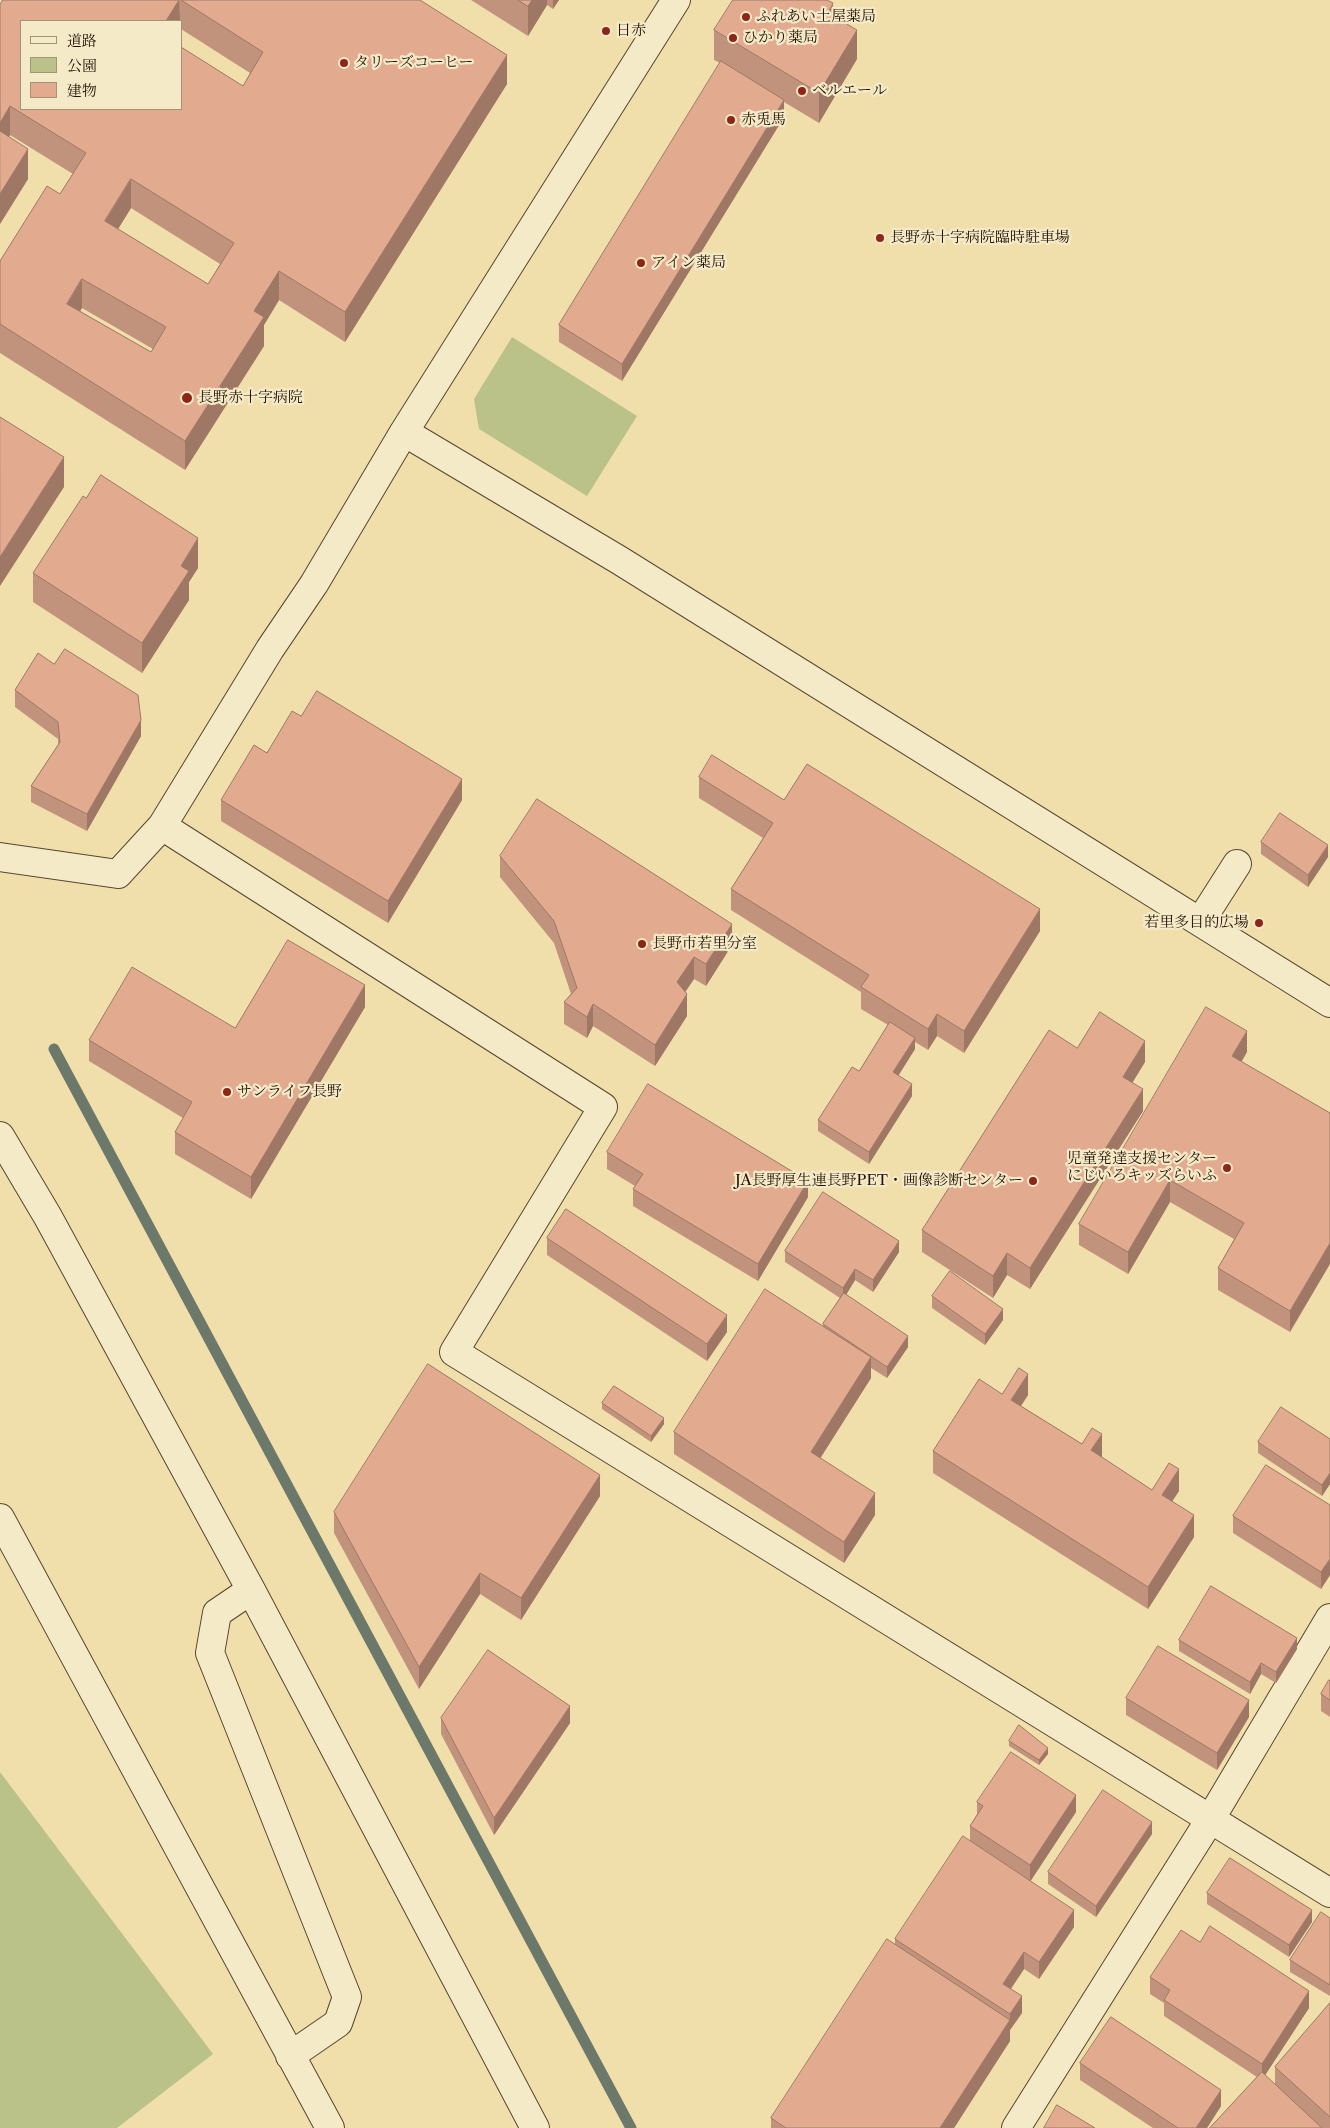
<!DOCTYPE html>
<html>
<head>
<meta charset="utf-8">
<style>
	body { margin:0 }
	#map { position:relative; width:1330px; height:2128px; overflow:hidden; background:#f0dfab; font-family:"Libre Caslon Text","Noto Serif JP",serif }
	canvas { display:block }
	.legend { position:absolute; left:20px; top:20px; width:162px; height:90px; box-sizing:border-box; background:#f5eac8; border:1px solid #a1947a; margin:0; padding:6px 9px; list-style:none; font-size:15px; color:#241305 }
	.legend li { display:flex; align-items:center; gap:10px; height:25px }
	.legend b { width:25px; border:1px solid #a1947a }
</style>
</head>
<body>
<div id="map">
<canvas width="1330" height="2128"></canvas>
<ul class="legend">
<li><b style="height:6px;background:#f5eac8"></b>道路</li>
<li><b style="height:14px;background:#bac289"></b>公園</li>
<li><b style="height:14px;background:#e2ab90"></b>建物</li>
</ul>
</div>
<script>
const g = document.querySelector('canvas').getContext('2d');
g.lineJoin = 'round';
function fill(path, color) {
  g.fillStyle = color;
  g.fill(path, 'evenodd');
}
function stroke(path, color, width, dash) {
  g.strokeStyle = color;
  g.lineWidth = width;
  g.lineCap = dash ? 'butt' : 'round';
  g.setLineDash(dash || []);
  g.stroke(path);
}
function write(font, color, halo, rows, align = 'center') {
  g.font = font + ' "Libre Caslon Text","Noto Serif JP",serif';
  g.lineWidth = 4.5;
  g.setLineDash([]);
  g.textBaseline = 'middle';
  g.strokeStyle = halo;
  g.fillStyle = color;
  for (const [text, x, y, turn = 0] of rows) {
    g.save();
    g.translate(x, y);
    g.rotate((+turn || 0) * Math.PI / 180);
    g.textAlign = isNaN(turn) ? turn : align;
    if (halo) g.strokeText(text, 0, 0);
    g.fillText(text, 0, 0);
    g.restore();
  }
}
const green = new Path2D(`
	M512,337L637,416L587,496L479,429L474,399Z
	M0,1772L213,2054L117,2128H0Z`);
const stream = new Path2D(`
	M54,1049L631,2128`);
const minor = new Path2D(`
	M404,432L619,560L1330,1003
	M162,826L603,1107L454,1352L1330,1893
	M0,857L118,874L162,826L270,649L314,584L404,432L676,0
	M1200,922L1237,864
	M0,1136L48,1217L251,1590L535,2128
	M0,1518L330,2128
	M251,1590L217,1613L210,1653L347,1997L338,2023L290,2056
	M1016,2128L1211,1818L1330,1618`);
const wall = new Path2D(`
	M3,0H420L507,84L345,342L279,300L264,325V346L185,470L0,353V261L60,194L73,174L10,135L9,137L28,179L0,224V5ZM21,21H181V29L250,73L243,86ZM131,208L220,264L208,284L118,229ZM82,308L153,349L151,352L80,311Z
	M471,0H559L553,9L547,5L528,36Z
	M833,16L857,59L819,123L784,102V117L622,381L559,342V325L720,63L714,60V30Z
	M198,568L189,582V600L142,673L33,602V573Z
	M15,690L141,736L87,831L31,802V786L58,745V739L15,707Z
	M301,716L462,800L388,923L221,821V800Z
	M699,777L784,800L1040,931L964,1053L937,1036L928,1050L915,1042V1049L898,1076L912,1096L869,1164L818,1131V1120L859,1071L888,1025L861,1009V992L731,910V889L763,838L699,798Z
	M1261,842L1328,857L1308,887L1261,854Z
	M500,856L732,945L706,986L694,979L685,992L687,1016L655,1066L593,1026L587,1038L564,1024V1002L571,994L554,943L500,877Z
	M365,1007L251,1199L175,1154V1132L183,1118L89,1061V1040L235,1028Z
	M1077,1048L1145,1062L1132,1083L1143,1111L1030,1289L1007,1275L993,1298L922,1252V1230Z
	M1247,1052L1241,1062L1330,1113L1290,1332L1218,1290V1268L1234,1239L1170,1202L1128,1274L1079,1245V1224Z
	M607,1152L808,1197L758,1281L633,1206V1189L635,1186L607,1169Z
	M547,1238L727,1332L707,1361L547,1255Z
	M785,1251L899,1252L873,1292L855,1280L846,1295L908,1347L887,1378L871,1368V1378L820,1458L875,1515L844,1563L674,1454V1432L823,1326V1324L840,1298L785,1262Z
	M932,1296L1003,1320L985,1345L932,1308Z
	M1002,1394L1028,1395L1021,1406L1082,1444L1102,1456L1101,1457L1152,1490L1179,1491L1172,1501L1194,1537L1148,1609L933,1473V1451Z
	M602,1403L664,1424L651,1442L602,1409Z
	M1330,1439V1484L1322,1496L1258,1453V1442Z
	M600,1496L521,1620L480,1594L419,1689L334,1533V1512Z
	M1330,1505V1575L1321,1589L1233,1533V1516Z
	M1179,1640L1297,1649L1276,1683L1261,1674L1250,1694L1179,1651Z
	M1330,1681V1717L1321,1711V1694Z
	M1126,1698L1249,1717L1217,1770L1126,1715Z
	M441,1718L570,1723L494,1835L441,1734Z
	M1009,1741L1048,1754L1039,1765L1009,1746Z
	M977,1802L1076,1812L1030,1881L1074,1927L1039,1979L1024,1969L1011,1989L1022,2013L1010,2030V2041L954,2128H771V2118L895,1944V1939L970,1841V1826L977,1814Z
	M1152,1834L1096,1917L1048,1884V1872Z
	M1207,1893L1312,1922L1289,1957L1207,1904Z
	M1330,1918V1996L1290,1972V1960Z
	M1200,1942L1309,2008L1265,2075L1275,2085V2067L1330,2003V2128H1210L1257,2077L1164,2016V2003L1150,1994V1977Z
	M1080,2063L1221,2106L1207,2128H1153L1080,2080Z`);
const shadedWall = new Path2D(`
	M179,0L180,21H166Z
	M532,0H547V5L528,36V6Z
	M553,0H559L553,9Z
	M833,3V33L828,13Z
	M857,30V59L819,123V93Z
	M507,55V84L345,342V312Z
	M784,100V117L622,381V364Z
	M10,106V135L0,152V123Z
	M28,149V179L0,224V194Z
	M131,179V208L105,250V221Z
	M279,271V300L264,325V346L185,470V441L254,311Z
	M82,279V308L67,333V304Z
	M64,457V487L0,586V557Z
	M198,538V568L189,582V600L142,673V643L181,566Z
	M141,720V736L87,831V814Z
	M462,779V800L388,923V901Z
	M1328,845V857L1308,887V875Z
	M1040,909V931L964,1053V1031Z
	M732,924V945L706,986V964Z
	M694,957V979L677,1004V982Z
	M365,985V1007L251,1199V1177Z
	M687,994V1016L655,1066V1045Z
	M593,1004V1026L587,1038V1017Z
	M937,1014V1036L928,1050V1029Z
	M1247,1031V1052L1232,1078V1056Z
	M915,1038V1049L893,1084V1072Z
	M1145,1041V1062L1123,1098V1077Z
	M912,1084V1096L869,1164V1152Z
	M1143,1089V1111L1030,1289V1268Z
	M1170,1180V1202L1128,1274V1252Z
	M808,1181V1197L758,1281V1264Z
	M899,1241V1252L873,1292V1280Z
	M1330,1243V1264L1290,1332V1311Z
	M1007,1253V1275L993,1298V1276Z
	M855,1269V1280L843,1300V1288Z
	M1003,1309V1320L985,1345V1334Z
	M727,1315V1332L707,1361V1344Z
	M908,1336V1347L887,1378V1367Z
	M871,1357V1378L811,1473V1452Z
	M1028,1374V1395L1011,1421V1400Z
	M664,1418V1424L651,1442V1436Z
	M1102,1434V1456L1091,1472V1450Z
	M1179,1469V1491L1162,1517V1495Z
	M1330,1473V1484L1322,1496V1485Z
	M600,1475V1496L521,1620V1598Z
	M875,1493V1515L844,1563V1542Z
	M1194,1515V1537L1148,1609V1587Z
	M1330,1559V1575L1321,1589V1572Z
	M480,1573V1594L419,1689V1667Z
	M1297,1638V1649L1276,1683V1672Z
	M1261,1663V1674L1250,1694V1682Z
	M1249,1700V1717L1217,1770V1753Z
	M570,1706V1723L494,1835V1818Z
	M1048,1748V1754L1039,1765V1760Z
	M1076,1795V1812L1030,1882V1865Z
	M1152,1822V1834L1096,1917V1906Z
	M1074,1910V1927L1039,1979V1962Z
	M1312,1910V1922L1289,1957V1945Z
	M1024,1952V1969L1003,2000V1984Z
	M1309,1991V2008L1262,2080V2064Z
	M1022,1996V2013L1010,2030V2041L954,2128H940L1010,2020V2014Z
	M1221,2090V2106L1207,2128H1196Z`);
const building = new Path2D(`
	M3,0H179L166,21H21V109H181V47L243,86L263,52L181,0H420L507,55L345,312L279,271L254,311L264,317L185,441L0,324V261L47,186L60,194L86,153L10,106L0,123V5ZM131,179L234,243L208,284L105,221ZM82,279L166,327L151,352L67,304Z
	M518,0H532L528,6Z
	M733,0H827L833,3L828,13L857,30L819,93L714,30Z
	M721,61L784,100L622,364L559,325Z
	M0,131L28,149L0,194Z
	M0,417L64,457L0,557Z
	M101,475L198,538L181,566L189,571L142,643L33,573L83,496L86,498Z
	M65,649L138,695L141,720L87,814L31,786L60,742L58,722L15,690L38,653L54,664Z
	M317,691L462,779L388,901L221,800L254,745L267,753L292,711L301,716Z
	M712,755L784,800L807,764L1040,909L964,1031L937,1014L928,1029L861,987L869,975L731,889L773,823L699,777Z
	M537,799L732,924L706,964L694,957L677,982L687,994L655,1045L593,1004L587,1017L564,1002L577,988L554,921L500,856Z
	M1280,813L1328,845L1308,875L1261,842Z
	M288,940L365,985L251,1177L175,1132L192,1102L89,1040L132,967L235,1028Z
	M1206,1007L1247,1031L1232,1056L1330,1113V1243L1290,1311L1218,1268L1244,1223L1170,1180L1128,1252L1079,1224Z
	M1100,1012L1145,1041L1123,1077L1143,1089L1030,1268L1007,1253L993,1276L922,1230L1049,1030L1077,1048Z
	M890,1022L915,1038L893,1072L912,1084L869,1152L818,1120L852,1067L859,1071Z
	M648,1084L808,1181L758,1264L633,1189L643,1174L607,1152Z
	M823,1192L899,1241L873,1280L855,1269L843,1288L785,1251Z
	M566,1209L727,1315L707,1344L547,1238Z
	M950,1271L1003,1309L985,1334L932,1296Z
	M765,1289L871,1357L811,1452L875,1493L844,1542L674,1432Z
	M844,1293L908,1336L887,1367L823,1324Z
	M428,1364L600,1475L521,1598L480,1573L419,1667L334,1512Z
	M1019,1368L1028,1374L1011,1400L1082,1444L1092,1428L1102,1434L1091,1450L1152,1490L1169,1463L1179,1469L1162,1495L1194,1515L1148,1587L933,1451L979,1379L1002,1394Z
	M614,1386L664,1418L651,1436L602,1403Z
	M1281,1407L1330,1439V1473L1322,1485L1258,1442Z
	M1266,1465L1330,1505V1559L1321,1572L1233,1516Z
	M1211,1586L1297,1638L1276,1672L1261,1663L1250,1682L1179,1640Z
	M1158,1646L1249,1700L1217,1753L1126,1698Z
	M488,1650L570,1706L494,1818L441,1718Z
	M1329,1680L1330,1681V1700L1321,1694Z
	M1019,1725L1048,1748L1039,1760L1009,1741Z
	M1011,1752L1076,1795L1030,1865L970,1826L983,1806L977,1802Z
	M1103,1790L1152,1822L1096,1906L1048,1872Z
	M963,1836L1074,1910L1039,1962L1024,1952L1003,1984L1022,1996L1010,2014L895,1939Z
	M1230,1858L1312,1910L1289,1945L1207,1893Z
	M1321,1912L1330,1918V1985L1290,1960Z
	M1210,1926L1309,1991L1262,2064L1164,2000L1170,1990L1150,1977L1181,1930L1200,1942Z
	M887,1939L1010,2020L940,2128H786L771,2118Z
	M1330,2003V2117L1275,2067Z
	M1111,2017L1221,2090L1196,2128H1178L1080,2063Z
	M1262,2072L1322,2128H1210Z
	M1057,2105L1095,2128H1044Z`);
const markers = [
	[746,17,5,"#8f2418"],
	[606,31,5,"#8f2418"],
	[733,38,5,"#8f2418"],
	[344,63,5,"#8f2418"],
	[802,91,5,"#8f2418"],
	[731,120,5,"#8f2418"],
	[880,238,5,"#8f2418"],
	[641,263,5,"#8f2418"],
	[187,398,6,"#8f2418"],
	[1259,923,5,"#8f2418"],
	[642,944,5,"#8f2418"],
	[227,1092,5,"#8f2418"],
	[1227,1168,5,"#8f2418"],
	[1033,1181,5,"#8f2418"]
];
const poiNames = [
	["ふれあい土屋薬局",756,17],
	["日赤",616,31],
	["ひかり薬局",743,38],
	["タリーズコーヒー",354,63],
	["ベルエール",812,91],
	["赤兎馬",741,120],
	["長野赤十字病院臨時駐車場",890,238],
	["アイン薬局",651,263],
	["長野赤十字病院",198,398],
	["若里多目的広場",1249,923,"right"],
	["長野市若里分室",652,944],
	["サンライフ長野",237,1092],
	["児童発達支援センター",1217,1159,"right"],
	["にじいろキッズらいふ",1217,1176,"right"],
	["JA長野厚生連長野PET・画像診断センター",1023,1181,"right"]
];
fill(green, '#bac289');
stroke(stream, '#6b786a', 11);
stroke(minor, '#57462e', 30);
stroke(minor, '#f5eac8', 28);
fill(wall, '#c2937c');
fill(shadedWall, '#9e7865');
fill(building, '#e2ab90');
stroke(building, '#9e7865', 1);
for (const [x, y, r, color] of markers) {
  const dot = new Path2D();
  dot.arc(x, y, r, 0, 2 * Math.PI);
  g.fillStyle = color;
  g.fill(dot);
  stroke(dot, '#f5eac8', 2);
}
write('15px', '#241305', '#f5eac8', poiNames, 'left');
</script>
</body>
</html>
